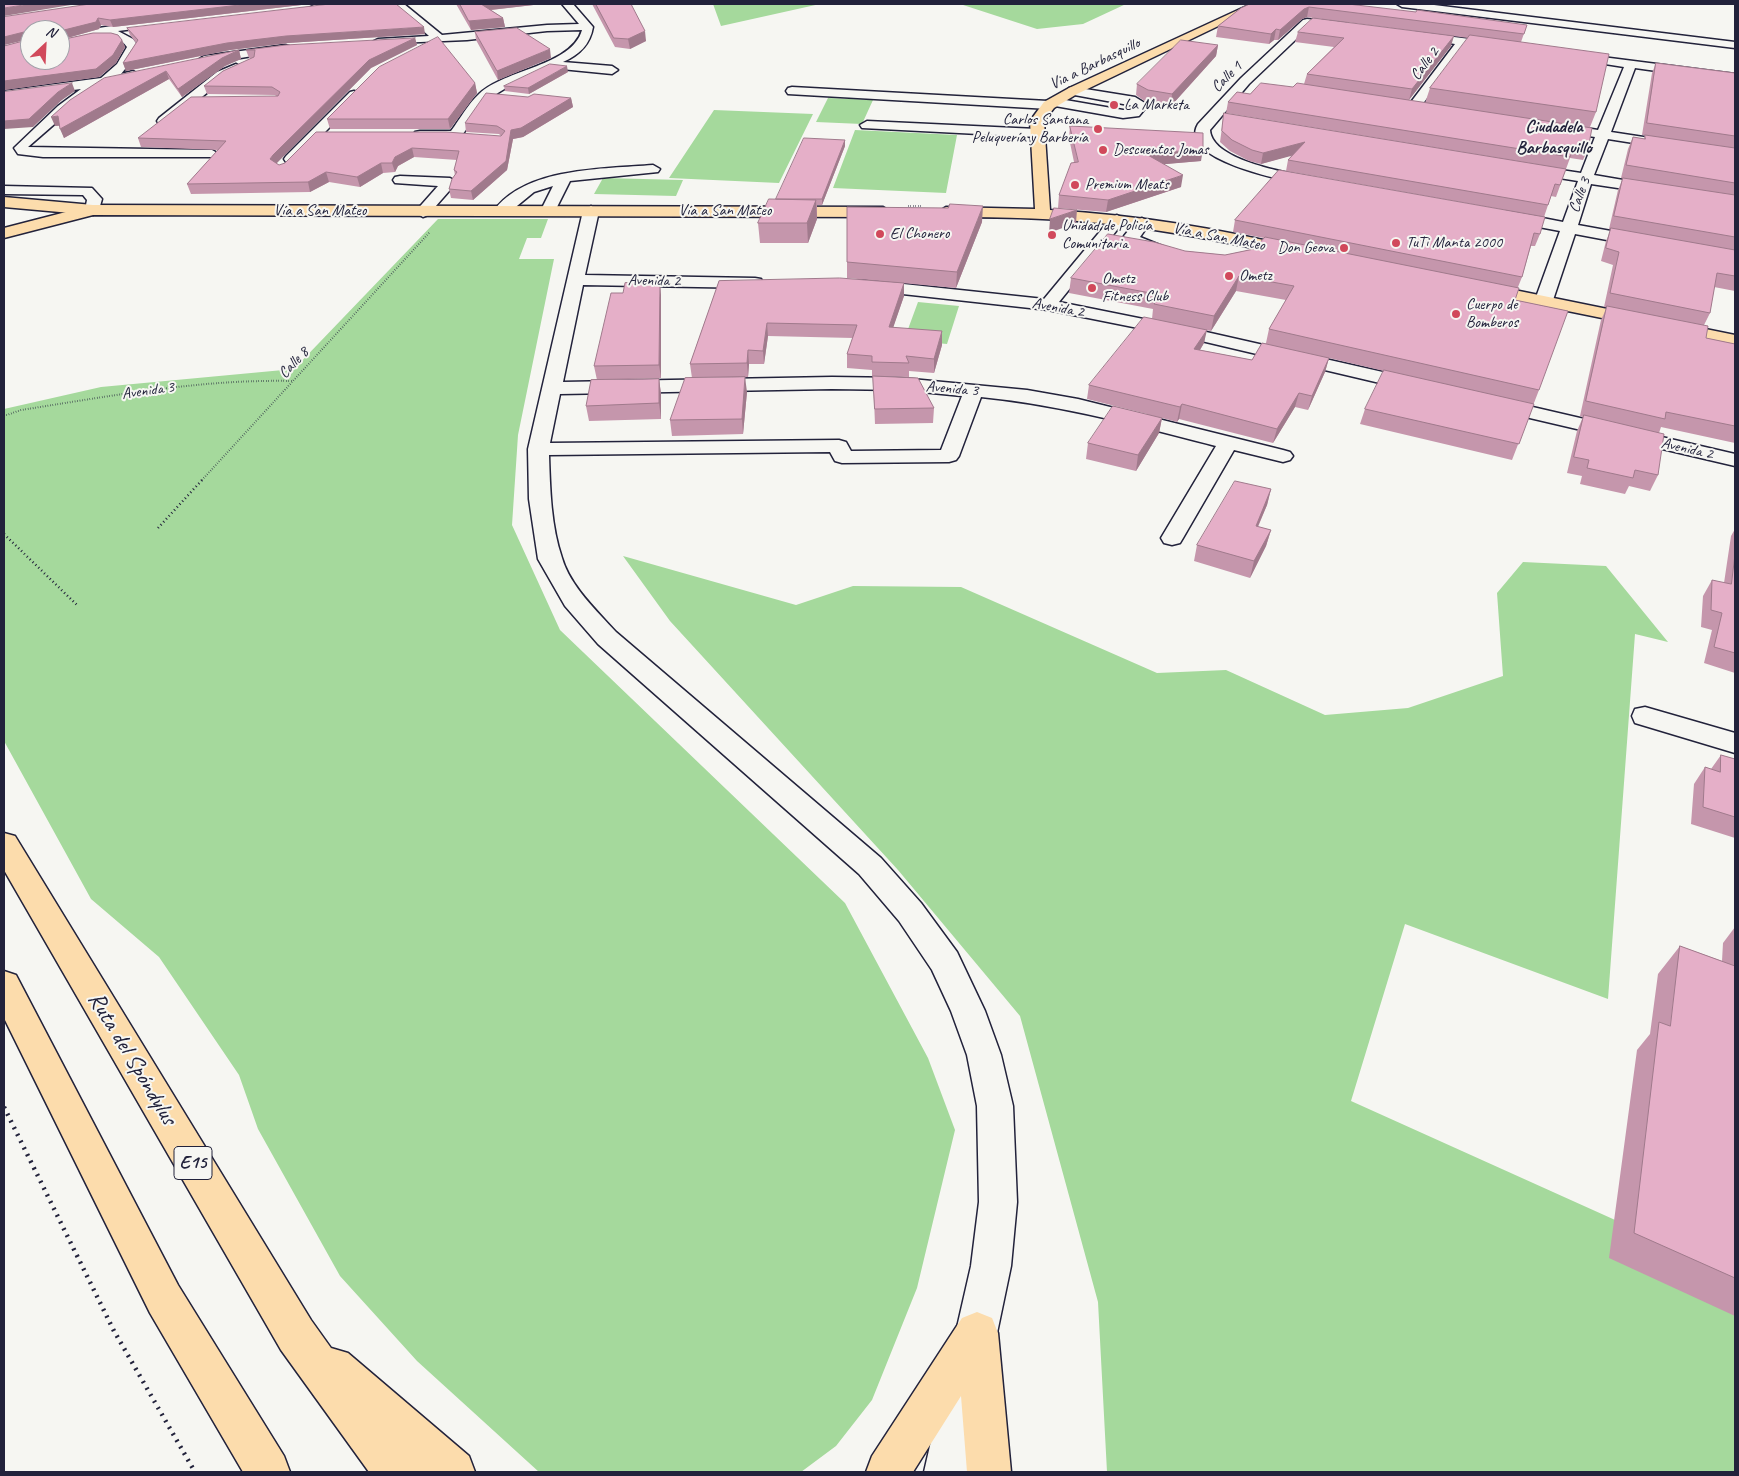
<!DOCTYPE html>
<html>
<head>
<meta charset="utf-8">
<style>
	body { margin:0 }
	#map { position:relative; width:1739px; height:1476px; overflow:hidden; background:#f6f6f2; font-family:Caveat,sans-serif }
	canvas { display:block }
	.frame { position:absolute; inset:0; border:5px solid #22223b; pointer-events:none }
	.north { position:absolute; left:20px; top:20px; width:50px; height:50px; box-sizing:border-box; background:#f6f6f2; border:1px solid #a1a1a9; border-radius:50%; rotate:25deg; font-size:14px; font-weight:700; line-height:20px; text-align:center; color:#22223b }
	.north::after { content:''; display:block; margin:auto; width:18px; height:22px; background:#d1495b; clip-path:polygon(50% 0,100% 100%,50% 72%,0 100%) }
</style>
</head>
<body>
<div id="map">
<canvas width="1739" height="1476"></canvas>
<div class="frame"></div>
<div class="north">N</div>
</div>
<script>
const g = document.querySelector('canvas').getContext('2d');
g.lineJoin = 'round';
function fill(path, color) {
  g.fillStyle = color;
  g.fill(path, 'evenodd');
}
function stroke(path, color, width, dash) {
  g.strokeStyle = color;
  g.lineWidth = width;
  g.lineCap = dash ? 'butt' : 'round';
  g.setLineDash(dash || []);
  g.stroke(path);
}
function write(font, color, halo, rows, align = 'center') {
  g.font = font + ' Caveat,sans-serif';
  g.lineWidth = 4;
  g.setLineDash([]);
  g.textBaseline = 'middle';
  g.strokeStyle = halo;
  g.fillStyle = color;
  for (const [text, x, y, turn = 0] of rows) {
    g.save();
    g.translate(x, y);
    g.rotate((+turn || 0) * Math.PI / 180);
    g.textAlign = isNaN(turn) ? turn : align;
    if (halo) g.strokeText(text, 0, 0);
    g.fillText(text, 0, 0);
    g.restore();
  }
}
const green = new Path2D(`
	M713,4H820L721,26Z
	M960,4H1126L1083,24L1037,29Z
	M828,98L873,100L862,124L816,122Z
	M714,110L813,114L779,183L669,178Z
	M855,130L957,135L946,193L833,188Z
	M603,178L683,180L676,196L594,194Z
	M438,219H548L541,238H527L519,259H554L518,435L512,525L560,630L845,903L928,1058L955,1130L917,1288L872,1400L836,1446L801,1472H539L417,1361L340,1276L258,1129L239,1075L159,957L91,899L4,741V409L101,387L294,369Z
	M918,302L959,306L947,344L904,340Z
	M623,556L796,605L853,586L961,587L1157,673L1226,670L1325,715L1408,708L1503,676L1497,593L1523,562L1606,566L1668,642L1635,634L1608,999L1405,924L1351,1101L1735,1274V1472H1107L1098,1302L1020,1016L898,870L670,621Z`);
const pathFar2 = new Path2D(`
	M908,206H922
	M4,416L21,410C111,396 200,379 292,381
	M202,480L429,233`);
const pathFar1 = new Path2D(`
	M158,528L203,479
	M4,534L78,606`);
const path = new Path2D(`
	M4,1107L114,1331L195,1472`);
const minor = new Path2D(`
	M284,4H313L308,7L118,31L133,39L139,47L134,58L121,74L133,71L139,75L137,78L109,84L82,100L28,147L212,150L219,154L217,157H43L18,154L14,148L58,106L81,89L4,99V91L101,78L117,64L127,47C113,26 80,37 60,40V34L157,19Z
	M393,4H404L442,35L547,25L579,24L562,4H573L593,27C590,45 579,55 563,62L612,66L618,70L612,74L551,68L506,88L488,99L460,138H415L413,135L415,132L420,131H451C460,119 468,104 479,94C505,69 572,66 582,30L547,31L467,40L374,44L372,42L378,39L429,36Z
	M1397,4H1426L1735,42V48L1402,7Z
	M1307,19L1345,23L1350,26L1345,29L1310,26L1249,84L1210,130C1212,162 1292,173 1317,179L1319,182L1317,185L1312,186C1292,182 1176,161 1198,124L1241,78L1303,20Z
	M1415,32L1501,43L1507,46L1501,49L1466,45L1419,109L1414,110L1408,106L1455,44L1411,37V33Z
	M285,45L289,46V50L204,64L198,60L204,56Z
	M1571,53L1735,74V82L1635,68L1611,132L1735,151V159L1608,139L1594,175L1658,186L1665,190L1658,194L1591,184L1578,225L1644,237L1652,242L1644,247L1575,234L1553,300L1550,304H1538L1535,300L1560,231L1507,221L1499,216L1507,211L1563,222L1578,181L1528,173L1521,169L1528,165L1581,173L1595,137L1554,131L1547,127L1554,123L1598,130L1624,67L1567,58L1565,56Z
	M236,64L242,68L225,78L169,124H159L157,121L159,118L217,72Z
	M792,87L1048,101L1054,98L1123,110L1130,109L1134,106L1069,94L1067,91L1069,88L1073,87L1135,97L1148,105L1139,116L1123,118L1055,106L1049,109L788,94L786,91L788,88Z
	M354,91L358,92L360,95L358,98L296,162H286L284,159L286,156L350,92Z
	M867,121L1037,129L1044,133L1037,137L862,128L860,125Z
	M653,165L660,169L658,172L570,181L553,215H543L540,212L553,186L534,192L506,215H496L493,212C524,167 604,169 653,165Z
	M400,176L450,178L457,182L428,215L423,217L415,212L438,186L395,183L393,180L395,177Z
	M4,186L92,188L102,199L98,213H88L85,210L87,200L83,195L4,194Z
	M591,206L599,211L585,275L755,278L761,279L763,283L761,287L755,288L583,285L563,382L832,377L901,378L1027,390L1078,399L1283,450L1290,452L1293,456L1290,460L1283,462L1234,450L1183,538L1180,543L1172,545L1164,543L1161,538L1216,446C1138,426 1062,405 981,397L959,456L956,460L949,462L842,463L835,461L830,452L549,455C550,489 551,526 562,558C570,586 597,611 616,632L881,858L921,903L957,952L985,1011L1001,1055L1013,1106L1017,1202L1011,1266L968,1472H924L971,1266L979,1202L977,1106L967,1055L951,1011L932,970L899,921L859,874L598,644L565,606L538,559L529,499L528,449L583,211ZM832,389L901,390L962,396L941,450L851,451L846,442L839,440L550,443L560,394Z
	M1117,215L1125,220L1059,302L1193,329L1418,380L1425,382L1428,386L1425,390L1418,392L1193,339L1048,310L866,290L860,289L858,285L860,281L866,280L1044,299L1112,217Z
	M1142,218L1150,223L1140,237L1172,250L1174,253L1172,256C1160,259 1129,247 1124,236L1137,220Z
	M1494,398L1735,454V466L1487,408L1484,404L1487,400Z
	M1645,707L1735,733V753L1635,723L1632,716L1635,709Z`);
const major = new Path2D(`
	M1251,4H1264L1077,94L1054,108L1044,121L1050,210C1135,215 1219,228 1301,249L1303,252L1301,255L1295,257C1236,244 1178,232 1118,225C1061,218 1003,217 946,217L938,212L946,207L1035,209L1030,121L1044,102L1069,88Z
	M93,205L883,207L891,212L883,217L93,215L4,238V228Z
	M1480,283L1735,335V345L1474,292L1471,288L1474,284Z`);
const highway = new Path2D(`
	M4,197L93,205L101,210L93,215L4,207Z
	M4,833L15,836L311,1320L331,1348L348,1353L469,1456L475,1472H369L281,1350L4,870Z
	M4,971L16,975L178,1285L284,1456L290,1472H243L150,1313L4,1018Z
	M977,1312L992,1318L998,1333L1011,1472H967L961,1396L913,1472H866L872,1456L962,1318Z`);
const wall = new Path2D(`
	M90,4H310L113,27L101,25L99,29L60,40V30H30V60H60V40L93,33H111L118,35L122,40L125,47L116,63L99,77L4,90V46L27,40V39L4,45V17Z
	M456,4H542L491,10L503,18L505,27L471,30Z
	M573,4H631L646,41L630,49L615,47L592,4L577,5Z
	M1350,5L1527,25L1521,42L1596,112L1590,127L1588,149L1583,160L1570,158L1566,169L1226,113L1228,102L1250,94L1293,87L1304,84L1307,74L1334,47L1295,42L1298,32L1451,46L1409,100L1425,103L1430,88L1468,38L1307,17L1302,19L1278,40H1274L1269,44L1216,37L1218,26L1241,8Z
	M127,28L425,34L288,43L230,50L126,71L123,63L136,43L130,35Z
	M475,32L551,58L498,80L476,40Z
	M415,38L417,45L371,68L276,163L279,165L501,136L499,134L466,132L465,123L528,97L571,98L573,107L523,137L513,139L507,170L473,200L451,198L449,189L455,175L454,170L457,160L414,157L398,166L395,172L383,173L360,187L329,182L310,192L191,194L187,184L218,150L141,147L138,138L277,97L275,95L207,94L204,86L252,58H249L246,50Z
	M1218,45L1216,56L1171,106L1146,102L1136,95L1137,84Z
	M239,50L241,59L225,66L182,97L169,79L64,138L60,126H55L70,100Z
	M1656,63L1735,73V291L1714,287L1710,313L1704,325L1706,338L1735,344V443L1661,427L1659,433L1658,475L1650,491L1629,486L1625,494L1580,484L1582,476L1567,473L1577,431L1583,417L1580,416L1601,320L1607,307H1604L1613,265L1601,261L1606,241L1611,229H1609L1618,190L1623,178H1621L1628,149L1633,137L1644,139L1645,135H1642L1652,73Z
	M568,72L529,94L505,91L504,86Z
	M475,83L477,93L450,129H330L327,119Z
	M1224,113L1566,169L1556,197L1551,196L1544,217L1286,171L1288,160L1292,155L1261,164L1249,161L1230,151L1220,142Z
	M1070,126L1201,161L1164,164L1181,187L1106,212L1058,208L1059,195L1074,162L1069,138Z
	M845,140V146L822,205H817V219L808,243H760L758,223L776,199Z
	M1279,170L1540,234L1535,246H1531L1522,277L1518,287L1515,300L1539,390L1512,460L1360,424L1365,409L1384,371L1329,358L1325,372L1308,410L1295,407L1273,443L1179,419L1177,422L1162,418L1159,433L1136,471L1086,459L1088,443L1147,414L1087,399L1089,385L1152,319L1153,309L1069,293L1071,278L1185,251L1225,255L1254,249L1264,238L1233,232L1235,220ZM1236,291L1286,300L1269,329L1266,343L1252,360L1200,350L1204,343L1206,330L1211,331Z
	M847,207L982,222L956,288L847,278Z
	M719,281L904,283V296L893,327L942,345L934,373L909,371V377L872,376V370L847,368V354L853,338L768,336L764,364H749L748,377L692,378L690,364Z
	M661,295V378L597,380L594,366Z
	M873,376L934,408L933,423L875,424Z
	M659,379L661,394V419L589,421L586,406Z
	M747,392L743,434L672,436L670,420Z
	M1271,489L1267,505L1258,527L1271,530L1266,546L1250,578L1194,561L1197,545Z
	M1735,529V673L1704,663L1712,630L1701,627L1703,596L1712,580L1724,583L1731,536Z
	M1721,755L1735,759V838L1691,824L1694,784L1705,767L1711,769Z
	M1735,927V1316L1609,1258L1637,1050L1650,1034L1658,974L1680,946L1722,961L1723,943Z`);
const shadedWall = new Path2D(`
	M30,4H77L4,16V8Z
	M248,4H310L113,27L110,20Z
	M479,4H542L481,11Z
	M1309,7L1307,17L1302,19L1278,40L1280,30L1304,9Z
	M98,18L101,25L99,29L60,40V31Z
	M503,18L505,27L471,30L469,21Z
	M424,27L425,34L288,43L230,50L126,71L123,63L227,43L286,36Z
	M1276,29L1274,40L1269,44L1271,34Z
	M28,31L30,39L4,45V37Z
	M645,31L646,41L630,49L628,39Z
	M1454,36L1451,46L1409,100L1412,89Z
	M415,38L417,45L371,68L276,164L270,159L273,155L369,60Z
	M122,40L125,47L116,63L99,77L4,90V81Z
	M1218,45L1216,56L1171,106L1172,94Z
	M550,49L551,58L498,80L497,71Z
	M239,50L241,59L225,66L182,97L178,89L222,58Z
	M567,66L568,72L529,94L528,88Z
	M166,71L169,79L64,138L60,129Z
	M72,83L75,91L62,100L33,127L4,129V121L58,92Z
	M475,83L477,93L450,129L448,119Z
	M571,98L573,107L523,137L513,139L507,170L473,200L471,191L511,130Z
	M58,116L62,125L55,126L51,117Z
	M845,140V146L822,205V199Z
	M1305,142L1302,153L1261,164L1263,153Z
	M412,148L414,157L398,166L395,172L392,163L395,157Z
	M1203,149L1201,161L1144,166L1146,154Z
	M381,163L383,173L360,187L357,177Z
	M326,172L329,182L310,192L308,182Z
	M1183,175L1181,187L1106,212L1108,200Z
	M816,200L817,219L808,243L807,223Z
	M983,206L982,222L956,288L957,272Z
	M1077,210L1076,223L1049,233L1050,219Z
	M1239,276L1236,291L1211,331L1214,316Z
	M660,282L661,295V378L659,365Z
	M904,283V296L889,340V327Z
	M767,323L768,336L764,364L763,351Z
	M1207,330L1204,343L1192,363L1194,349Z
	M942,331V345L934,373V359Z
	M748,350L749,364L748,377L747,363Z
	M1329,358L1325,372L1308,410L1312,396Z
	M745,377L747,392L743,434L742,419Z
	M659,379L661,394V419L659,403Z
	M1299,393L1295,407L1273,443L1277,429Z
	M1182,404L1179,419L1177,422L1180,407Z
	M1162,418L1159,433L1136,471L1138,455Z
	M1271,489L1267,505L1251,542L1256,526Z
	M1271,530L1266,546L1250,578L1254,561Z`);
const building = new Path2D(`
	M4,4H30L4,8Z
	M90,4H248L110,20L98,18L96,22L60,31V30H30V60H60V40L93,33H111L118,35L122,40L113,55L96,69L4,81V46L27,40L28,31L4,37V17Z
	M330,4H396L424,27L286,36L227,43L123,63L138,40L127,28Z
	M460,4H481L503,18L469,21Z
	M596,4H631L645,31L628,39L614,38Z
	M1250,4H1349H1348L1416,12L1417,10L1527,25L1524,34L1309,7L1304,9L1280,30L1276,29L1271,34L1218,26L1241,8Z
	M1313,18L1454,36L1412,89L1307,74L1344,38L1298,32Z
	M517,28L550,49L497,71L475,32Z
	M1470,35L1609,54L1596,112L1430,88Z
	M438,37L475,83L448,119H327L379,67Z
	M415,38L369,60L273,155L270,159L279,165L285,163L316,132H446L501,136L505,131L497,126L465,123L486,93L528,97L534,94L571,98L521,128L511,130L506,161L471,191L449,189L452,179L457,172L454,170L459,151L412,148L395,157L392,163H381L357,177L326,172L308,182L187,184L226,141L138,138L191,97L278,96L280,92L272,87L204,86L223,71L254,57L255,50H246L286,45Z
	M1181,40L1218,45L1172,94L1148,90L1137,84Z
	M239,50L222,58L178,89L166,71L60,129L58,116L51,117L70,100L104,78Z
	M1656,63L1735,73V136L1647,123Z
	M550,64L567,66L528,88L504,86Z
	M72,83L58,92L29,119L4,121V92Z
	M1261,83L1293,87L1297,83L1592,128L1588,149L1574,147L1570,157L1228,102L1237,92L1250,94Z
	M1224,113L1566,169L1560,185L1555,184L1548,205L1288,160L1305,142L1263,153L1252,150L1232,140L1222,131Z
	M1070,126L1203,133V149L1146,154L1183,175L1108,200L1059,195L1071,163L1078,162Z
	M1645,135L1735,148V183L1626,165L1633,137L1645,139Z
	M804,138L845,140L822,199H776Z
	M1279,170L1545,217L1540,234L1534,233L1522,277L1235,220Z
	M1623,178L1735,195V237L1614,216Z
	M769,199L816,200L807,223H758Z
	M950,204L983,206L957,272L847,262V207L948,208Z
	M1054,208L1077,210L1050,219Z
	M1611,228L1735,250V276L1717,273L1710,313L1610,293L1619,252L1606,248Z
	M1108,234L1154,242L1185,251L1225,255L1254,249L1265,237L1519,288L1515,300L1568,311L1539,390L1269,329L1294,286L1239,276L1214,316L1154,304L1161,295L1071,278Z
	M840,278L904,283L889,327L942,331L934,359L906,356L909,363L872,362V356L847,354L857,325L767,323L763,351L748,350L747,363L690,364L719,281Z
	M660,282L659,365L594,366L611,293H623L625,283Z
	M1607,306L1708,326L1706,338L1735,344V426L1666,412L1665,419L1586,401Z
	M1144,317L1207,330L1194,349L1252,360L1262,343L1329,358L1312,396L1299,393L1277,429L1182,404L1180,407L1089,385Z
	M1384,370L1534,404L1519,444L1365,409Z
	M873,376L918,378L934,408L875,409Z
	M745,377L742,419L670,420L685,378Z
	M659,379V403L586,406L591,380Z
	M1113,406L1162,418L1138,455L1088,443Z
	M1584,415L1664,434L1658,475L1635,470L1633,478L1587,468L1589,460L1574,457Z
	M1235,481L1271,489L1256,526L1271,530L1254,561L1197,545Z
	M1735,555V653L1714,647L1722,613L1711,610L1712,580L1731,584Z
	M1721,755L1735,759V817L1703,807L1705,767L1720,772Z
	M1680,946L1735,966V1278L1634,1233L1659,1022L1670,1026Z`);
const markers = [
	[1114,105,5,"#d1495b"],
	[1098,129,5,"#d1495b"],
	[1103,150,5,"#d1495b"],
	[1075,185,5,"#d1495b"],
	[880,234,5,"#d1495b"],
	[1052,235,5,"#d1495b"],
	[1396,243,5,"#d1495b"],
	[1344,248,5,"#d1495b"],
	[1229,276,5,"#d1495b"],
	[1092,288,5,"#d1495b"],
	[1456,314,5,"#d1495b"]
];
const farStreetnames = [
	["Via a Barbasquillo",1095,64,-26],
	["Calle 2",1425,64,-53],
	["Calle 1",1227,77,-45],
	["Calle 3",1580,195,-70],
	["Vía a San Mateo",320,211],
	["Vía a San Mateo",725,211],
	["Vía a San Mateo",1219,237,11],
	["Avenida 2",654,281,1],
	["Avenida 2",1058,308,10],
	["Calle 8",294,363,-47],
	["Avenida 3",952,389,5],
	["Avenida 3",148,391,-8],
	["Avenida 2",1687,449,13]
];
const farPoinames = [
	["La Marketa",1124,105],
	["Carlos Santana",1088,120,"right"],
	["Peluquería y Barbería",1088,138,"right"],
	["Descuentos Jomas",1113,150],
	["Premium Meats",1085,185],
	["Unidad de Policía",1062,226],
	["Comunitaria",1062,244],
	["El Chonero",890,234],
	["TuTi Manta 2000",1406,243],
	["Don Geova",1334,248,"right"],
	["Ometz",1239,276],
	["Ometz",1102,279],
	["Fitness Club",1102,297],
	["Cuerpo de",1466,305],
	["Bomberos",1466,323]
];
const farNeighbourhoodnames = [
	["Ciudadela",1554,127],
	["Barbasquillo",1554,148]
];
const shields = [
	[193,1163,38]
];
const shieldNames = [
	["E15",193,1163]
];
const nearStreetnames = [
	["Ruta del Spóndylus",132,1059,59]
];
fill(green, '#a5d99c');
stroke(minor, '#22223b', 3);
stroke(major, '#22223b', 3);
stroke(highway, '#22223b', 3);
stroke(pathFar2, '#22223b', 2, [0.5, 2]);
stroke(pathFar1, '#22223b', 2.5, [1, 3]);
stroke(path, '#22223b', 4.5, [2, 5.5]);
fill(minor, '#f6f6f2');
fill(major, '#fcdcac');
fill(highway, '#fcdcac');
fill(wall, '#c596ac');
fill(shadedWall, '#a07a8c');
fill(building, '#e5afc8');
stroke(building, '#a07a8c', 1);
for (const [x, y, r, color] of markers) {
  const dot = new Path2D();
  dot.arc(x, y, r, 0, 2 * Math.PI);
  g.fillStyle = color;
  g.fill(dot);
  stroke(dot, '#f6f6f2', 2);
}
write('16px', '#22223b', '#f6f6f2', farStreetnames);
write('16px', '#22223b', '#f6f6f2', farPoinames, 'left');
write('bold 18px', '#22223b', '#f6f6f2', farNeighbourhoodnames);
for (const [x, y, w] of shields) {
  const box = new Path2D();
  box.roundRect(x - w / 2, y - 16.5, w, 33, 4);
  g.fillStyle = '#f6f6f2';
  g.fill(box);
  stroke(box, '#22223b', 1);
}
write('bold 19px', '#22223b', null, shieldNames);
write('24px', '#22223b', '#f6f6f2', nearStreetnames);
</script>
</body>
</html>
